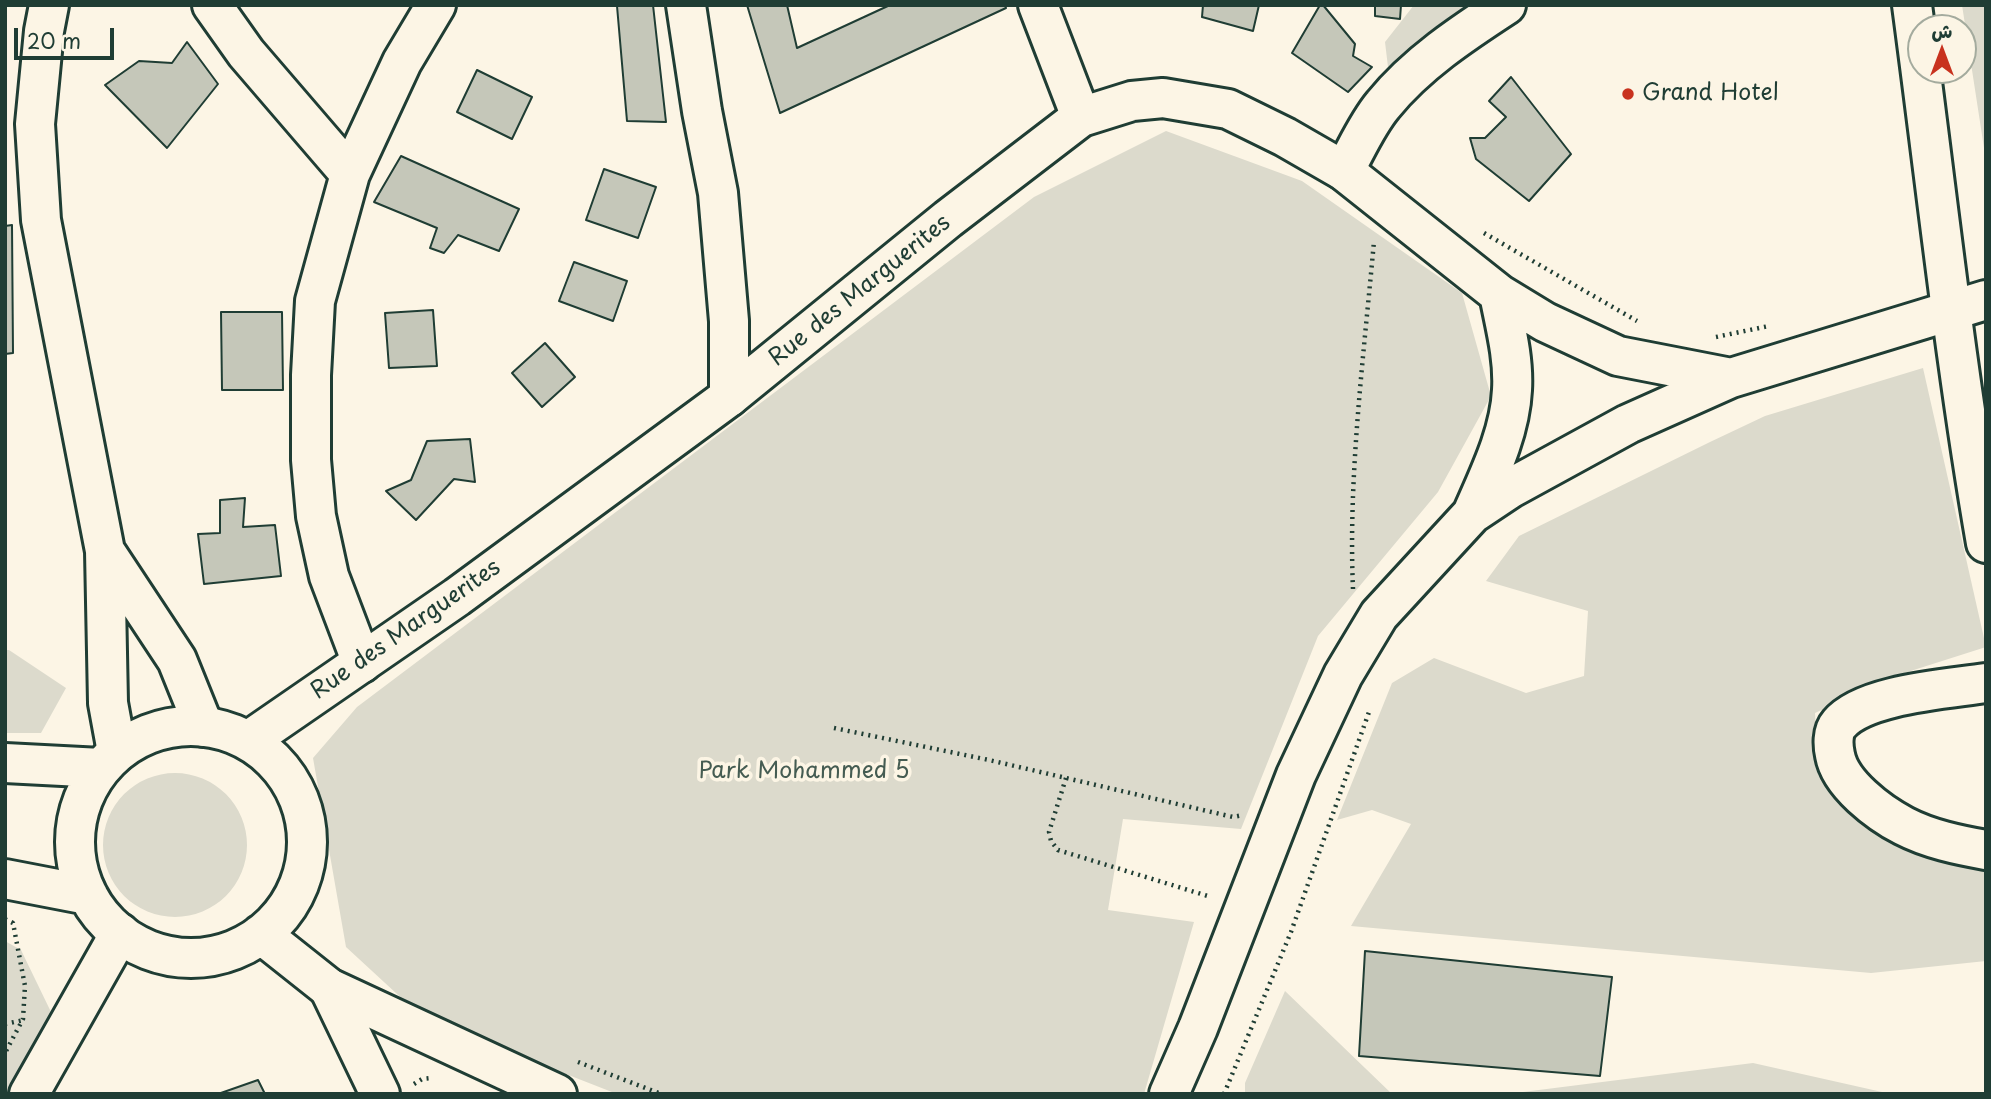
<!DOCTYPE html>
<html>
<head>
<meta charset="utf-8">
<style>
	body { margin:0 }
	#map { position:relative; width:1991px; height:1099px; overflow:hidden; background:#fcf5e5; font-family:"Playpen Sans","Playpen Sans Arabic",sans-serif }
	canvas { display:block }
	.frame { position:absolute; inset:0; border:7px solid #1f3d34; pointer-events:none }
	.north { position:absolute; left:1907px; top:14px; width:70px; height:70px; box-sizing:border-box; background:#fcf5e5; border:2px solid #a4ab9e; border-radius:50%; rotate:0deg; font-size:19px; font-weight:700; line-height:28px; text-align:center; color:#1f3d34 }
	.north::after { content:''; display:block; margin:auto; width:24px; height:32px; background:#c8321e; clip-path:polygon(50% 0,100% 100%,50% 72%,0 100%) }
	.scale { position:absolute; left:14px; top:28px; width:100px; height:32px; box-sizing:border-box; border:4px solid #1f3d34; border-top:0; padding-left:9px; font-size:21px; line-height:24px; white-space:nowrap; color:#1f3d34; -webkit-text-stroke:5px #fcf5e5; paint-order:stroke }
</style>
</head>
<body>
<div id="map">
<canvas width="1991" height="1099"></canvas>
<div class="frame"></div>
<div class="north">ش</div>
<div class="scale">20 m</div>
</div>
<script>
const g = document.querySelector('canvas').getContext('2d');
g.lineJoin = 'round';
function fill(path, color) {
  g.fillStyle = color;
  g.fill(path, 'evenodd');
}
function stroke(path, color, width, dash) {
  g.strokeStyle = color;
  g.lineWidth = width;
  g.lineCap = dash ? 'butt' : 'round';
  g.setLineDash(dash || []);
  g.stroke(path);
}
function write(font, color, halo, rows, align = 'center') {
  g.font = font + ' "Playpen Sans",sans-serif';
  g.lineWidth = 7;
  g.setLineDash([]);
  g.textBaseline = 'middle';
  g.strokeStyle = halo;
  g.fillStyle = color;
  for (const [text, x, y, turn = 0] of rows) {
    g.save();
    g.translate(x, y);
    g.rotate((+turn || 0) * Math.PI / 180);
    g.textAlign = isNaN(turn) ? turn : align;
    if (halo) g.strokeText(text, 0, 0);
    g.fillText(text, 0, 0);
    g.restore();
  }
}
const green = new Path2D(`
	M1414,5H1472L1443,30L1388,67L1385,42Z
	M1962,5H1986V161Z
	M1166,131L1302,181L1462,293L1491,396L1438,492L1318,636L1241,829L1123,819L1108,910L1194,922L1144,1094H617L423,1018L346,947L313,758L357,707L1034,197Z
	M1923,368L1986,647L1895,676L1815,713L1818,775L1927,854L1986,865V961L1871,973L1351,926L1411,824L1372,810L1337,820L1392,683L1434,658L1526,693L1584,676L1588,611L1486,581L1519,536L1710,442L1765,416Z
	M5,650H9L66,688L41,733H5Z
	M103 845a72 72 0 1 1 144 0a72 72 0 1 1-144 0Z
	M5,941L21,950L51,1012L6,1094Z
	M1285,991L1392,1094H1245V1083Z
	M1753,1063L1891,1094H1507Z`);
const building = new Path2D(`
	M624,5H653L666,122L627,121L617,6Z
	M747,5H787L797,48L890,5H1005L1006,8L780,113Z
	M1203,5H1259L1253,31L1202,17Z
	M1320,5H1323L1355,44L1353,56L1372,67L1348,92L1292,53Z
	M1375,5H1401L1400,19L1375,16Z
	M187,42L218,84L167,148L105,85L139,61L172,63Z
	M477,70L532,97L512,139L457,112Z
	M1511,77L1571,154L1529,201L1476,159L1470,138H1485L1506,117L1489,101Z
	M401,156L519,209L499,251L458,235L444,253L430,248L437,228L374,202Z
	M604,169L656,187L638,238L586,220Z
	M12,225L13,353L5,354V226Z
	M574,262L627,281L613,321L559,301Z
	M433,310L437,366L389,368L385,313Z
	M221,312H282L283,390H222Z
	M545,343L575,377L542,407L512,373Z
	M470,439L475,482L454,479L416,520L386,491L411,480L427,441Z
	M245,498L243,527L275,525L281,576L204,584L198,534L220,533V500Z
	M1365,951L1612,977L1600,1076L1359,1056Z
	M258,1080L265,1094H218Z`);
const path = new Path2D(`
	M1484,233L1637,321
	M1716,337L1769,326
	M1353,589C1348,476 1364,354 1374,241
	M834,728L989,760L1233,817L1243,815
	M1066,778L1049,832L1051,841L1058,850L1211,897
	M5,919L13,923L25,986L23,1019L5,1053
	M5,1024L24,1020
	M578,1062L661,1094
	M414,1084L422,1079L432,1078
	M1224,1094L1291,932L1369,712`);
const minor = new Path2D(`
	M49,5L44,31L35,124L41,220L105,551L108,703L117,752
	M212,5L246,53L350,174
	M686,5L702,111L718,193L729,321V397
	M1038,5L1081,117
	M1912,5C1936,184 1955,364 1986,543
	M1344,171C1356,150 1367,124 1383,105C1416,64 1463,33 1506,5
	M105,551L177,660L204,727
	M362,663L329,576L316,516L311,460V375L315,301L350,174L402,62L436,5
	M1986,683C1948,689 1864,694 1839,724C1832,732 1833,746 1835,755C1840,784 1879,813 1904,826C1929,839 1958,845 1986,850
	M329,988L380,1094
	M29,1094L120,933`);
const major = new Path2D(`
	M1472,514C1489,475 1510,433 1512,390C1514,358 1505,325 1499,294
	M75 842a116 116 0 1 1 232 0a116 116 0 1 1-232 0Z
	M248,741L457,597L729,397L948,219L1081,117L1132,101L1163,98L1228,109L1285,137L1344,171L1499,294L1545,322L1618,356L1731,378
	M5,763L101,768
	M5,879L88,895
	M261,934L329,988L557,1094
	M1169,1094L1198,1028L1296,775L1343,675L1379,615L1472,514L1511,488L1628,424L1731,378L1986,300`);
const markers = [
	[1628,94,7,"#c8321e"]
];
const poiNames = [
	["Grand Hotel",1642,94]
];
const streetNames = [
	["Rue des Marguerites",860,291,-39],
	["Rue des Marguerites",406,630,-35]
];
const parkNames = [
	["Park Mohammed 5",804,772]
];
fill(green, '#dcdacc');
fill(building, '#c5c7b9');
stroke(building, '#1f3d34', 2);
stroke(minor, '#1f3d34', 44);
stroke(major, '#1f3d34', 44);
stroke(path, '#1f3d34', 4.5, [2, 5]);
stroke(minor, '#fcf5e5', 38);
stroke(major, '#fcf5e5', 38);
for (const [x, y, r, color] of markers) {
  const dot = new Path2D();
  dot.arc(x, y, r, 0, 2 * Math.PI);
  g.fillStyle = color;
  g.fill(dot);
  stroke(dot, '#fcf5e5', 2.5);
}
write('23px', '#1f3d34', '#fcf5e5', poiNames, 'left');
write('23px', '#1f3d34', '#fcf5e5', streetNames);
write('23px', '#455c52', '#fcf5e5', parkNames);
</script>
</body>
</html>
